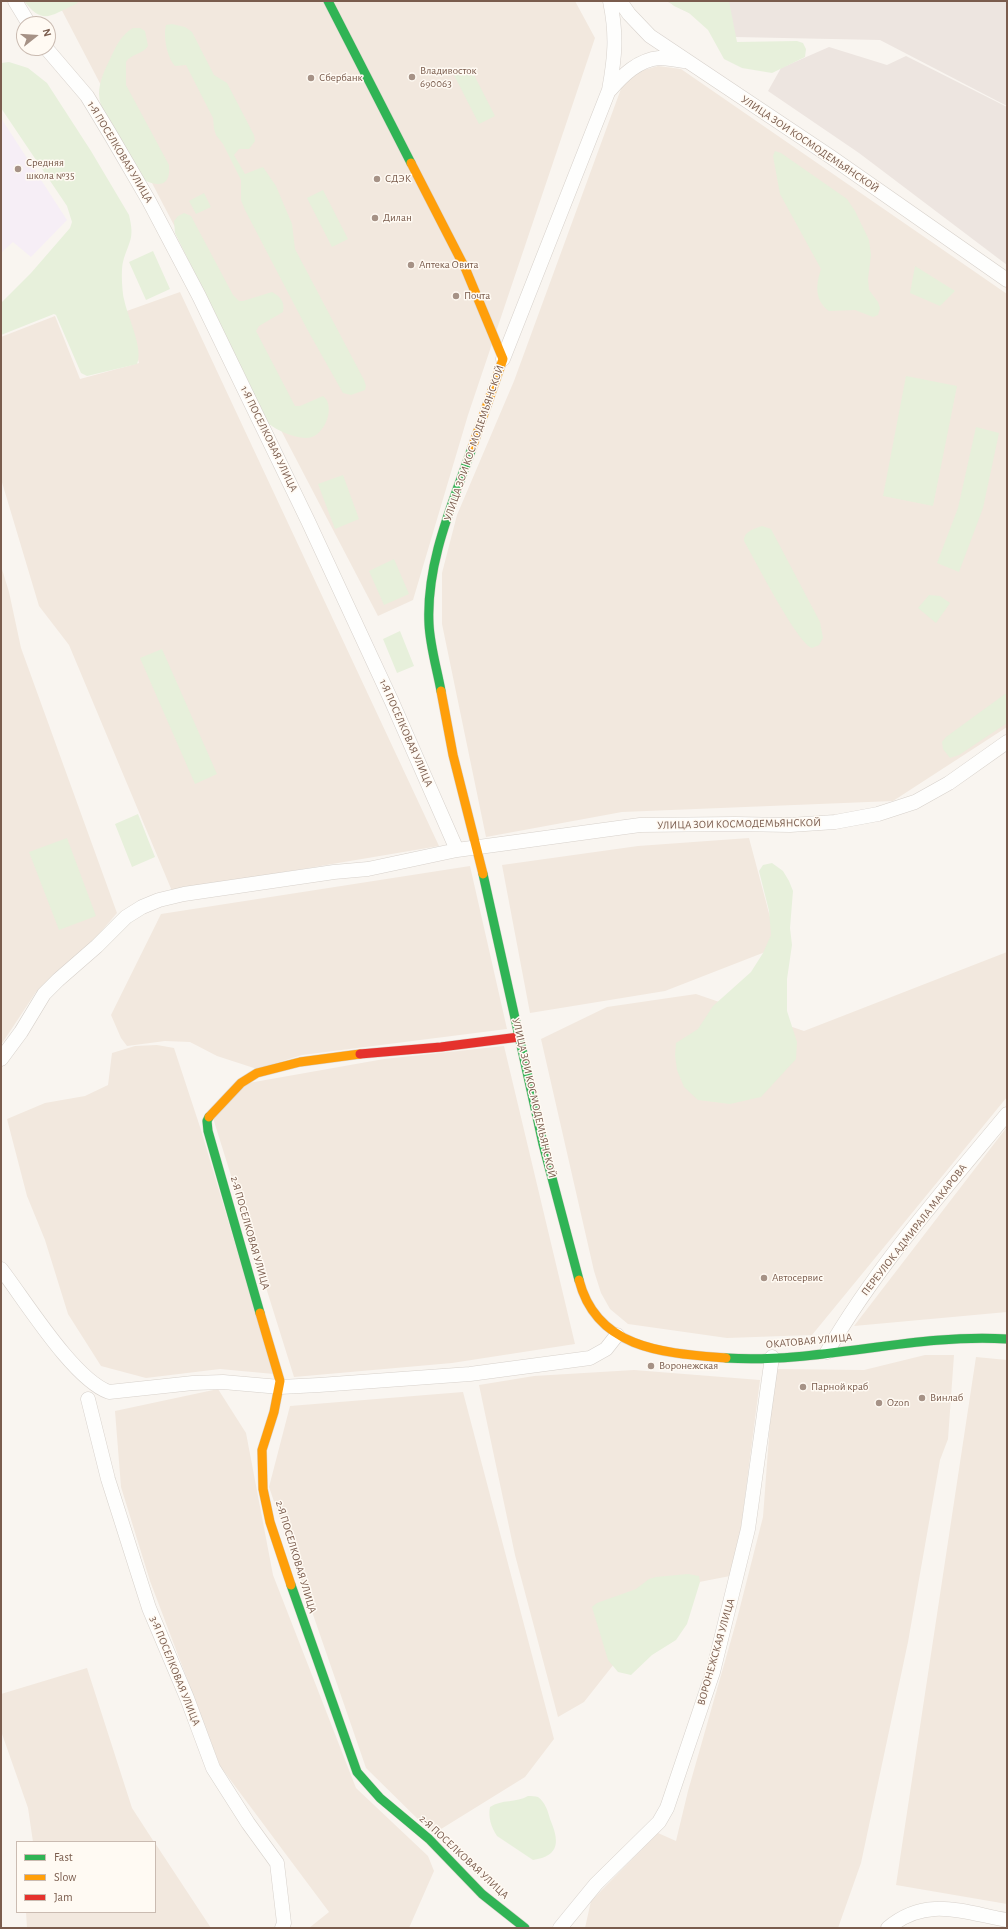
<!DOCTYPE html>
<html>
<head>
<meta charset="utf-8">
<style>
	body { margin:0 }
	#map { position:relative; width:1008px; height:1929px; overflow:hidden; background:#f9f5f0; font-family:"Alegreya Sans",sans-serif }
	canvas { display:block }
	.frame { position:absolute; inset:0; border:2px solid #7a5c4d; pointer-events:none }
	.legend { position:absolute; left:16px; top:1841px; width:140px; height:72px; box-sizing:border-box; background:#fffaf3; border:1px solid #cabbb1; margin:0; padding:5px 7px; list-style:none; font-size:12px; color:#7a5c4d }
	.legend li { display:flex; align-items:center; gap:8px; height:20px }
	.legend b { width:20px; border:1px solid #cabbb1 }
	.north { position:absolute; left:16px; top:16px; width:40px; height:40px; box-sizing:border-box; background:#fffaf3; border:1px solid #cabbb1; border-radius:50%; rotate:73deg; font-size:11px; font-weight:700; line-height:16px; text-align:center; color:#7a5c4d }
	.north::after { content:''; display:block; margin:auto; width:14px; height:18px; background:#a69286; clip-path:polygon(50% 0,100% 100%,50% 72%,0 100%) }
</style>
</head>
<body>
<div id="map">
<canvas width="1008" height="1929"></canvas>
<div class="frame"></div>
<ul class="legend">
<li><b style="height:5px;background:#30b455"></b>Fast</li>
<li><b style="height:5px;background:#ff9f0a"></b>Slow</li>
<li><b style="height:5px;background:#e5322d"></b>Jam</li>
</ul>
<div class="north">N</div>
</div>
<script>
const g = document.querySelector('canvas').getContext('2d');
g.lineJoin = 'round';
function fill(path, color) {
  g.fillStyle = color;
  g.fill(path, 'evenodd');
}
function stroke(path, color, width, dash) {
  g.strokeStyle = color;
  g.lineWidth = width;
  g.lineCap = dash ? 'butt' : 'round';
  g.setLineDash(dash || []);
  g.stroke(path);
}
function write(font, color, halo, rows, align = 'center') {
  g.font = font + ' "Alegreya Sans",sans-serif';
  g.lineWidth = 3;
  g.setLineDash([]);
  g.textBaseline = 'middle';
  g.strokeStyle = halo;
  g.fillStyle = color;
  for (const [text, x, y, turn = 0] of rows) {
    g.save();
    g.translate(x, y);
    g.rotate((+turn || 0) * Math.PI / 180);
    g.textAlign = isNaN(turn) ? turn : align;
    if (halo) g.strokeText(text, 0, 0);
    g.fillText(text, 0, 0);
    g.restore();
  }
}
const residential = new Path2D(`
	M57,1H575L595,38L468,415L413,600L378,616Z
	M658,66L681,69L1007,294V727L893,801L622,812L486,837L442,624V573L457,515L514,381L622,86L637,72Z
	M180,292L439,846L172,891L69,645L39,606L1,479V337L55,316L80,379L139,363L124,312Z
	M1,566L9,592L21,648L117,913L93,941L36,992L1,1045Z
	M749,838L778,947L665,991L530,1013L502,865L638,846Z
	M470,866L507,1029L302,1055L257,1069L217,1056L190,1042L165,1041L127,1046L121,1038L111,1015L161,914Z
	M1007,952V1097L812,1335L727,1338L628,1324L610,1309L601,1293L594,1271L541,1039L607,1007L696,994L804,1031Z
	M157,1045L174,1048L201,1130L274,1374L220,1369L146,1378L101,1366L68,1314L45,1240L27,1196L7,1119L45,1103L85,1096L108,1085L112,1053L135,1046Z
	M504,1046L575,1344L452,1363L294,1377L213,1118L243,1084L384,1059Z
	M1007,1127V1312L854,1326Z
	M925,1355H954L948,1439L940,1460L908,1642L861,1863L838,1928H585L591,1901L658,1833L676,1841L688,1791L737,1619L763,1517L774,1369L864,1370Z
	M976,1357L1007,1360V1904L896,1885Z
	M634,1370L760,1380L741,1528L730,1576L643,1593L614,1664L584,1702L558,1717L515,1555L479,1385L534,1376Z
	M218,1389L246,1433L273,1575L356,1788L428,1856L434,1871L409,1928H309L329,1912L220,1766L150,1581L121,1487L115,1411Z
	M463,1392L554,1739L525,1777L433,1834L366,1768L269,1487L290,1406Z
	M87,1668L132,1808L154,1842H33L28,1808L1,1731V1694Z
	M155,1843L211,1928H27L26,1912H155Z`);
const industrial = new Path2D(`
	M666,1H1007V106L880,40L735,37Z
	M829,47L887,65L906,56L1007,107V265L859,153L768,91L781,68Z`);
const education = new Path2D(`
	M1,118L67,220L31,257L13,242L1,253Z`);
const green = new Path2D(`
	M24,1H79L76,4C51,15 43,26 24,1Z
	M668,1H729L737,42L797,41L803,43L806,49L805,57L772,73L742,68L724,59L708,30L689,13L674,6Z
	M172,24L185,27L192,32L214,75L227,83L254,135L255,141L249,149H239L234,155L245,174L263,167L276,186L292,224L295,249L364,380L366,386L365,390L351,395L343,393L307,329L245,210L241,200V180L223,144L216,135L214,129L213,118L186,65L175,66C167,57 163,37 166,25Z
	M133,28H140L145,31L148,46C143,54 131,54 126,62V85L169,165C171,185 160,188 144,180C130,157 100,120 99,94C99,82 105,69 110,59C116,46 121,35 133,28Z
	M9,62L28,68L47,83L91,151L129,215C135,240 129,240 123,262C121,269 122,291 124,299C127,316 144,349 137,364L87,376L81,373L56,315L54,314L1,335V303L31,273L70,228L72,222L67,206L1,108V63Z
	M470,67L495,116L479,124L454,75Z
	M775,151L781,153L847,199L855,211L869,240L871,255L868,279L869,290L878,302L880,308L878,315L873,317L855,310L829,311C814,300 816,284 821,269L780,194L773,156Z
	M323,190L348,239L332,247L307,198Z
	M204,193L211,207L196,214L189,201Z
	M184,213L191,216L233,295L239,301H243L272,292C281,297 285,302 283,312L259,326L256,331L295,406H300L323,396C335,405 327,431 312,437C300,441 278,431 269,424L175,233L174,221L178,216Z
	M153,251L170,289L146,300L129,262Z
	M915,266L955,291L940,306L910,293Z
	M906,376L957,386L933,506L883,496Z
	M976,427L999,433L983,508L959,572L937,563L958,508Z
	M343,475L359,519L335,529L318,484Z
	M762,526L771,529L820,622L823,638L819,645L812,648C797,643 755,560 744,541C744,531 754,529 762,526Z
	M394,559L409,594L384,605L369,571Z
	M929,595L940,596L950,603L936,623L918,608Z
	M400,631L414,666L397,673L383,639Z
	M162,649L217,774L195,784L140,658Z
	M1005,694H1007V723L959,755L950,758L943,749L942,742L946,737Z
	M138,814L155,857L132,867L115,824Z
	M67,838L96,916L59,930L29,852Z
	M772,863L783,871L789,881L793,891L790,928L792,945L787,979V1011L797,1042L796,1059L761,1097L730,1104L698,1100L684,1087L677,1070L675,1055L676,1043L698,1029L713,1006L751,972L763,953L771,935L769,911L759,871L763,865Z
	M688,1574L699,1576L700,1582L687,1624L676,1640L652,1655L631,1675L618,1672L608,1660L592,1607L597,1603L636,1589L649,1579L656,1577Z
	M528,1796C532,1796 535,1796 538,1797C545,1802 548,1811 550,1819C559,1840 561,1856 533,1860L497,1836C491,1827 488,1817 490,1807C502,1799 516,1803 528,1796Z`);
const street = new Path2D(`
	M15,1L29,24
	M620,1L629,14L650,36L831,157L1007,280
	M46,48L87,96L110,134L149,201L199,296L308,521L392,702L457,850
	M610,90C623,75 638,60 659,58C667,58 676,60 684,61
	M503,359L609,90C615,57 617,35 610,1
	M1,1059L21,1032L44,994L58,980L97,946L126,917L142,907L159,900L184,894L334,872L368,869L457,850L640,825L735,824L790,825L835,822L878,814L915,802L949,783L1007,742
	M1,1269C25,1300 73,1379 109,1392L193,1383L223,1382L280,1387L319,1385L470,1374L590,1358L606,1349L617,1335
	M827,1352C877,1266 944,1190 1007,1114
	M88,1399L108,1479L149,1608L187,1698L213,1768L248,1823L277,1863L284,1923L282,1928
	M560,1928L596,1884L659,1822L667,1808L713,1672L748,1529L772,1357
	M888,1928C926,1896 962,1912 1007,1920`);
const fast = new Path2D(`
	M328,1L411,163
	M441,691C437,669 430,646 429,624C426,563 452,505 472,448
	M483,874L543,1144L579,1280
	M209,1117L207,1121L208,1131L260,1313
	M726,1358C820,1364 913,1333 1007,1339
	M291,1585L357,1772L380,1798L429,1839L482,1894L525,1928`);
const slow = new Path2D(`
	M411,163L466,270L503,359L472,448
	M441,691L453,755L483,874
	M209,1117L241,1083L257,1073L300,1062L360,1054
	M579,1280C597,1350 665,1353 726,1358
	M260,1313L280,1381L274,1412L262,1450L263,1489L270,1522L291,1585`);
const jam = new Path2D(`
	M360,1054L441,1047L519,1037`);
const markers = [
	[412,77,4,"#a69286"],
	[311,78,4,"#a69286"],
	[18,169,4,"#a69286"],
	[377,179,4,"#a69286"],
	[375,218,4,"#a69286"],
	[411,265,4,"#a69286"],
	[456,296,4,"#a69286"],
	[764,1278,4,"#a69286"],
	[651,1366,4,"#a69286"],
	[803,1387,4,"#a69286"],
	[922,1398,4,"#a69286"],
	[879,1403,4,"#a69286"]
];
const poiNames = [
	["Владивосток",420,71],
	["690063",420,84],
	["Сбербанк",319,78],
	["Средняя",26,163],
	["школа №35",26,176],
	["СДЭК",385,179],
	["Дилан",383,218],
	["Аптека Овита",419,265],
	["Почта",464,296],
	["Автосервис",772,1278],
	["Воронежская",659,1366],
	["Парной краб",811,1387],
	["Винлаб",930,1398],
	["Ozon",887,1403]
];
const streetNames = [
	["УЛИЦА ЗОИ КОСМОДЕМЬЯНСКОЙ",810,144,34],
	["1-Я ПОСЕЛКОВАЯ УЛИЦА",120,152,59],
	["1-Я ПОСЕЛКОВАЯ УЛИЦА",269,439,64],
	["УЛИЦА ЗОИ КОСМОДЕМЬЯНСКОЙ",474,443,-71],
	["1-Я ПОСЕЛКОВАЯ УЛИЦА",406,733,66],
	["УЛИЦА ЗОИ КОСМОДЕМЬЯНСКОЙ",739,824,-1],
	["УЛИЦА ЗОИ КОСМОДЕМЬЯНСКОЙ",534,1098,77],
	["ПЕРЕУЛОК АДМИРАЛА МАКАРОВА",914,1230,-52],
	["2-Я ПОСЕЛКОВАЯ УЛИЦА",250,1233,74],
	["ОКАТОВАЯ УЛИЦА",809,1341,-5],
	["2-Я ПОСЕЛКОВАЯ УЛИЦА",296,1557,73],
	["ВОРОНЕЖСКАЯ УЛИЦА",716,1652,-74],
	["3-Я ПОСЕЛКОВАЯ УЛИЦА",175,1671,68],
	["2-Я ПОСЕЛКОВАЯ УЛИЦА",464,1857,43]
];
fill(residential, '#f2e8de');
fill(industrial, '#ede5e0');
fill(education, '#f6eef6');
fill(green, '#e7f0db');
stroke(street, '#d7d1cb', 15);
stroke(fast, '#d9d2cb', 10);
stroke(slow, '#d9d2cb', 10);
stroke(jam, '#d9d2cb', 10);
stroke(street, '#fefefd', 14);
stroke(fast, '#30b455', 9);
stroke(slow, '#ff9f0a', 9);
stroke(jam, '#e5322d', 9);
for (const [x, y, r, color] of markers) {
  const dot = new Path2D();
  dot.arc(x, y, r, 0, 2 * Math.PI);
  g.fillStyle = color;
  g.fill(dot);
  stroke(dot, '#fffaf3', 1.5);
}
write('11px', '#7a5c4d', '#fffaf3', poiNames, 'left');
write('11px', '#7a5c4d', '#fffaf3', streetNames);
</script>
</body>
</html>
